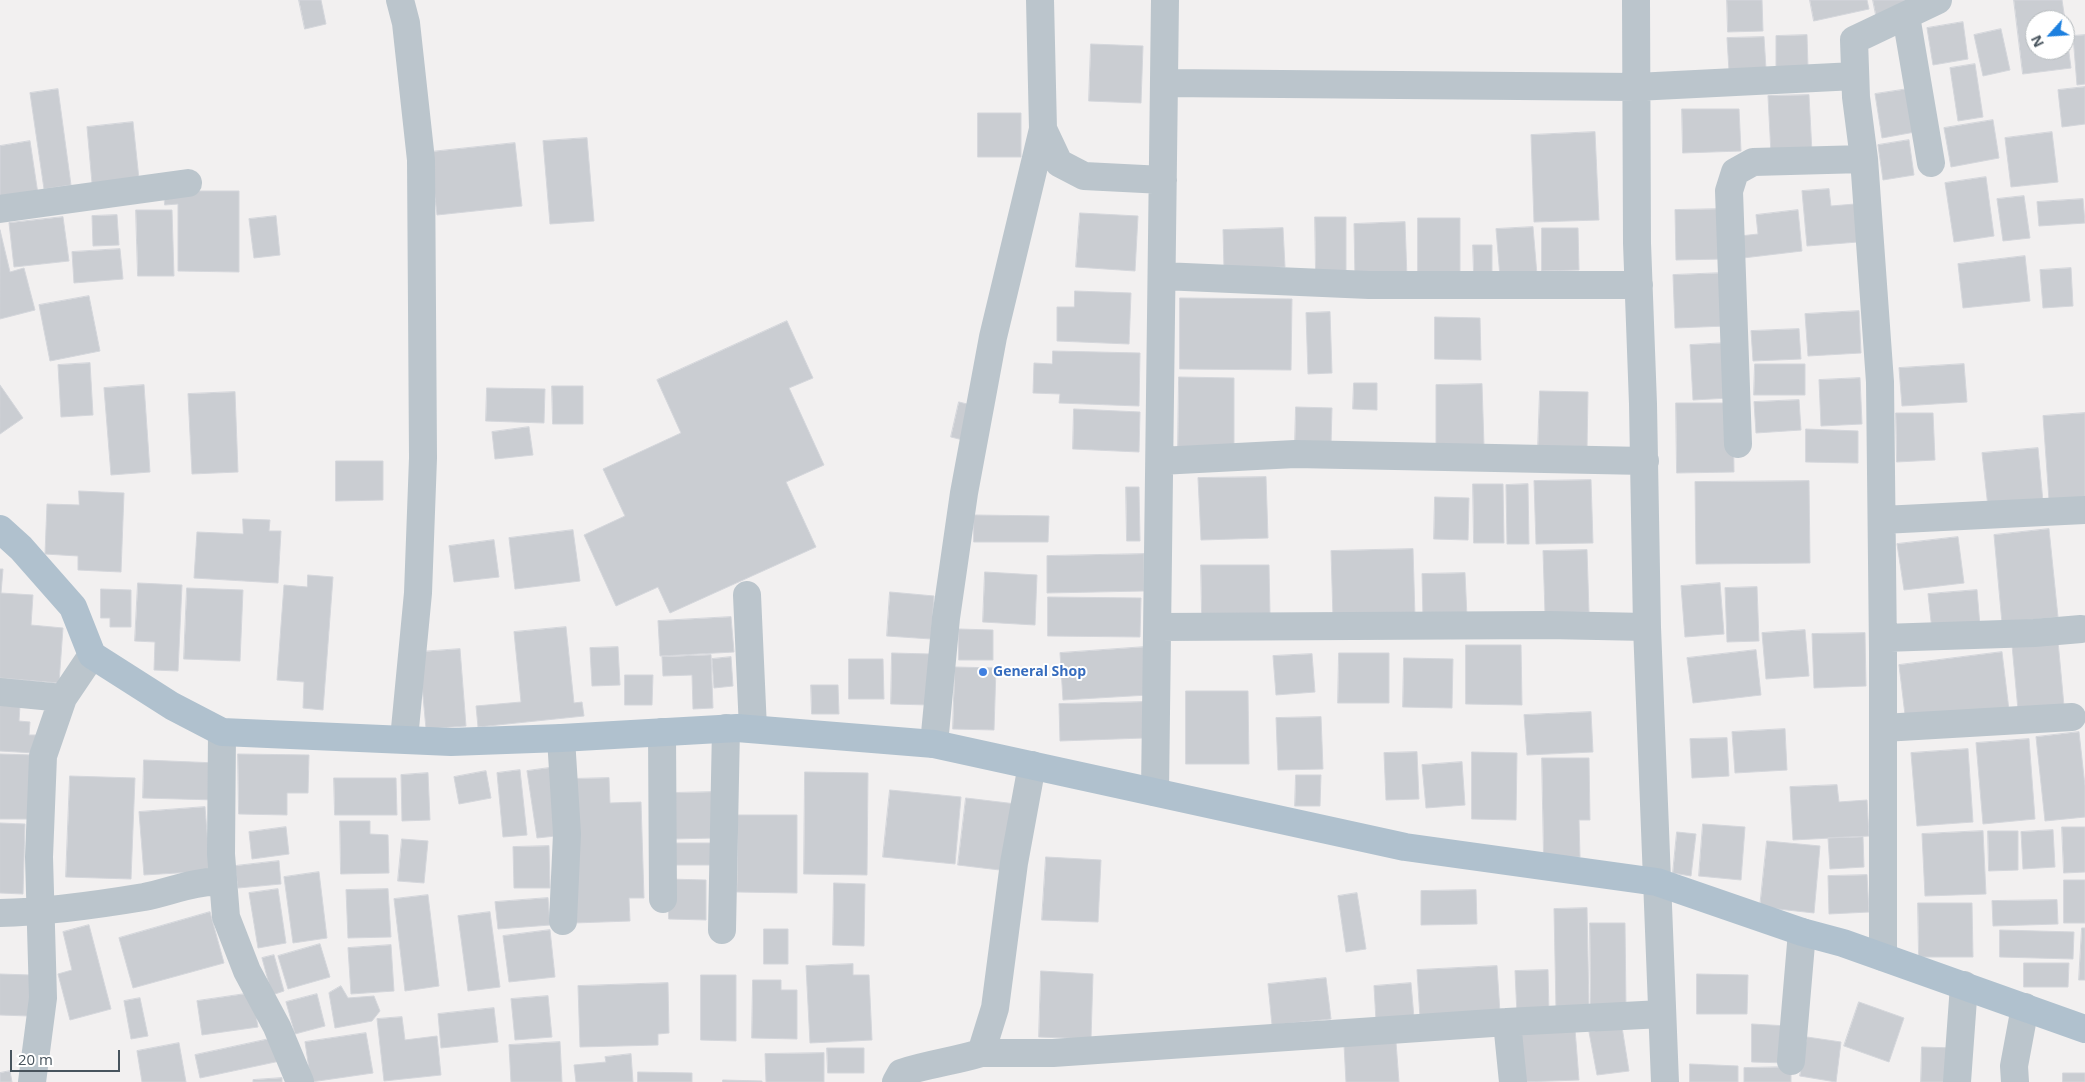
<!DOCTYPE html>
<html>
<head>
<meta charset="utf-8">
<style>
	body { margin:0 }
	#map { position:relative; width:2085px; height:1082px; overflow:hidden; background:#f2f0f0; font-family:"Open Sans",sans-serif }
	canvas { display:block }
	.north { position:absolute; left:2025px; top:10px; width:50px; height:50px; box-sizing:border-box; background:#fff; border:1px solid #b6bbbe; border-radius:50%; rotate:244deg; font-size:14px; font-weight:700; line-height:20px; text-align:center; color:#48545d }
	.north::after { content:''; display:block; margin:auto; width:18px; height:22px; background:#1d80df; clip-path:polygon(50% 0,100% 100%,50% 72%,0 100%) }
	.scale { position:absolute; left:10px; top:1050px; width:110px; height:22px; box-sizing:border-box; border:2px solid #48545d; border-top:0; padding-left:6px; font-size:15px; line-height:18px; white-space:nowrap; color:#48545d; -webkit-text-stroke:4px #fff; paint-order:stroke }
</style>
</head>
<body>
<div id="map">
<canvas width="2085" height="1082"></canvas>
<div class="north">N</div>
<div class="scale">20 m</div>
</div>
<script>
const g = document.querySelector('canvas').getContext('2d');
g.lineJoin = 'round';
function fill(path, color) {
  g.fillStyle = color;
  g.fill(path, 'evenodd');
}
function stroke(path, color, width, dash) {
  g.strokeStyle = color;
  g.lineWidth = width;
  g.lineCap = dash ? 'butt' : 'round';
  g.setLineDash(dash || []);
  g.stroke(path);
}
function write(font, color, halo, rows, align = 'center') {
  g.font = font + ' "Open Sans",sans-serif';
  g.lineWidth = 4;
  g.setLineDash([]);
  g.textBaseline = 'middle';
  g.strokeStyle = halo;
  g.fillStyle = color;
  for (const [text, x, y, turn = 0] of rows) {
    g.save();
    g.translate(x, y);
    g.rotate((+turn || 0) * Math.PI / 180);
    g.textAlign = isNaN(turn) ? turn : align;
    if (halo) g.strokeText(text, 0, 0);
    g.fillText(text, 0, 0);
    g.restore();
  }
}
const building = new Path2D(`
	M299,0H321L326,24L305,29Z
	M1727,0H1762L1763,31L1728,32Z
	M1810,0H1867L1869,9L1814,21Z
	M1873,0H1911L1876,15Z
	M2014,0H2062L2065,20H2035V50H2065V22L2071,68L2023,74Z
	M1963,22L1968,59L1933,65L1927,28Z
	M2001,29L2010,70L1983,76L1974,35Z
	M1807,35L1808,68H1776V36Z
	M2085,35V84L2077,85L2073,36Z
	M1764,37L1766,69L1729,71L1727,38Z
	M1091,44L1143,46L1141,103L1089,101Z
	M1975,64L1983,117L1958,121L1950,68Z
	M2085,87V124L2062,127L2058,90Z
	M58,89L71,185L44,189L30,93Z
	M1908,89L1915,132L1882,138L1875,94Z
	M1809,95L1812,153L1771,154L1768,96Z
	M1682,109H1739L1741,151L1683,153Z
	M978,113H1021V157H978Z
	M1993,120L1999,158L1951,167L1944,128Z
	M133,122L139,179L92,183L87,127Z
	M1595,132L1599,220L1534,222L1531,135Z
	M2052,132L2058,182L2011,187L2005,138Z
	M587,138L594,221L550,224L543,141Z
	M1909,140L1914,175L1883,180L1878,145Z
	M30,141L38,194L0,200V146Z
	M515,143L522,206L437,215L430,152Z
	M1986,177L1994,236L1954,242L1945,183Z
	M1829,189L1831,206L1855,204L1858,242L1807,246L1802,191Z
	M164,191H239V272L178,271V204L165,205Z
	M2024,196L2030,238L2003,241L1997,199Z
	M2083,199L2085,223L2039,226L2037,202Z
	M1722,209L1723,259L1676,260L1675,210Z
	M136,210H172L174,276H138Z
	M1798,210L1802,251L1743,258L1740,236L1758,234L1756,215Z
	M1080,213L1138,216L1135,271L1076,267Z
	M117,215L119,245L93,246L92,216Z
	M276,216L280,255L254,258L249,219Z
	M63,217L69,261L14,267L9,223Z
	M1315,217H1346V272L1316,273Z
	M1418,218H1460V274H1418Z
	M1405,222L1407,278L1355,279L1354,224Z
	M1533,227L1537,275L1500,277L1496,229Z
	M1283,228L1285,267L1224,269L1223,230Z
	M1542,228H1578L1579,270L1542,271Z
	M0,230L10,272L24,268L35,310L0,319Z
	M1473,245H1492V275L1474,274Z
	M120,249L123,279L74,283L72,252Z
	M2025,256L2030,301L1963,308L1958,264Z
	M2071,268L2073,306L2043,308L2040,270Z
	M1723,273L1726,326L1675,328L1673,275Z
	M1075,291L1131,293L1129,344L1057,341V307H1074Z
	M89,296L100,351L50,361L39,305Z
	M1180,298L1292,299L1291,370L1180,369Z
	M1859,311L1861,353L1808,356L1805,314Z
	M1330,312L1332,373L1308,374L1306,313Z
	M1435,317L1480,318L1481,360L1435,359Z
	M787,321L813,378L789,388L824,465L786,482L816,547L670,613L658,587L616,606L584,535L625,516L603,469L681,433L657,380Z
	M1799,329L1801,359L1753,361L1751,331Z
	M1727,343L1729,398L1693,400L1690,345Z
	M1053,351L1140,353L1139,406L1059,403L1060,394L1033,393L1034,363L1052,364Z
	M90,363L93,415L61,417L58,365Z
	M1755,364H1805V395H1754Z
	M1964,364L1967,402L1902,406L1899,368Z
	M1179,377L1234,378V450L1178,449Z
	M1860,378L1862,424L1821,426L1819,380Z
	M1354,383H1377V410L1353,409Z
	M1482,384L1484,446L1436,447V385Z
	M0,385L23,418L0,434Z
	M144,385L150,472L111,475L104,388Z
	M552,386H583V424H553Z
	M487,388L545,389L544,423L486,421Z
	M1540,391L1588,392L1587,449L1538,448Z
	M235,392L238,472L192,474L188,394Z
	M1799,400L1801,430L1756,433L1754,402Z
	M959,402L975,406L967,441L951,437Z
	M1676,403H1733L1734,472L1677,473Z
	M1296,407L1332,408L1331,445L1295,444Z
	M1074,409L1140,412L1139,452L1073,449Z
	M1896,413H1933L1935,460L1897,462Z
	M2085,413V497L2049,500L2043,416Z
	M529,427L533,455L495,459L492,432Z
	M1806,429L1858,431V463L1806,462Z
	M2038,448L2043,502L1988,507L1982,453Z
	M336,461H383V500L336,501Z
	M1266,477L1268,538L1201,540L1198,478Z
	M1591,480L1593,543L1536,544L1534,481Z
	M1809,481L1810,563L1696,564L1695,482Z
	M1473,484H1503L1504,543H1474Z
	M1528,484L1529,544H1507L1506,485Z
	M1126,487H1139L1140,541H1127Z
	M79,491L124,493L121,572L78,570V556L45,554L47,504L79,505Z
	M1435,497L1469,498L1468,540L1434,539Z
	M974,515L1049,516L1048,542H974Z
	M243,519L270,520L269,531H281L278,583L194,578L197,532L243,534Z
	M2049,529L2058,617L2002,623L1994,535Z
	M573,530L580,581L515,589L509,538Z
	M1958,537L1964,583L1904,590L1897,544Z
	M494,540L499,577L454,582L449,546Z
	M1413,549L1415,617L1333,618L1331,551Z
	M1587,550L1589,612L1545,613L1543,551Z
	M1144,554V591L1047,593V556Z
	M1201,565H1269L1270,614L1202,615Z
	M0,569H3L1,593L33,595L31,625L63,628L59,683L0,678Z
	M985,572L1037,575L1035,625L983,622Z
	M1465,573L1467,617L1423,618L1422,574Z
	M308,575L333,577L323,710L303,708L304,682L277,680L284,585L307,587Z
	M138,583L182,585L178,671L154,670L155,642L135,641Z
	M1720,583L1724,634L1685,637L1681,586Z
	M1757,587L1759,641L1727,642L1725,588Z
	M187,588L243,590L240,661L184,659Z
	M101,589L131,590V627H110V618H101Z
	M1977,590L1980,626L1932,630L1928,594Z
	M890,592L934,596L931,639L887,636Z
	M1048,597L1141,598L1140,637L1048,636Z
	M731,617L734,652L660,656L658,621Z
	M566,627L574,703L582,702L584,716L478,727L476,706L521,702L514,632Z
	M959,629L993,630V660H959Z
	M1805,630L1809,676L1766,679L1762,633Z
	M1865,633L1866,686L1814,688L1812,634Z
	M2058,641L2064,706L2018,710L2012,645Z
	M1466,645H1521L1522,705L1466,704Z
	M618,647L620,685L592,686L590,648Z
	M1145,647L1148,695L1063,700L1060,653Z
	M460,649L466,726L426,729L419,652Z
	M1756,650L1761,695L1693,703L1687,658Z
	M2002,652L2009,710L1906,723L1899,665Z
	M892,653L930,654L929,705L891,704Z
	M1339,653H1389V703H1338Z
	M1312,654L1315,692L1276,695L1273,656Z
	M711,655L713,708L693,709L692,675L663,676L662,657Z
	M731,657L733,686L714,688L712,659Z
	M1404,658L1453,659L1452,708L1403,707Z
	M849,659H883L884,699H849Z
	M955,667L996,668L994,730L953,729Z
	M625,675H653L652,705H625Z
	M811,685H838L839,714H812Z
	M1186,691H1248L1249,764H1186Z
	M1143,702L1144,738L1060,741L1059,704Z
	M0,705L20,706L19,721L30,722L29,735H36L35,753L0,751Z
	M1591,712L1593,752L1527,755L1524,715Z
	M1321,717L1323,769L1278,770L1276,718Z
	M1785,729L1787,770L1735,773L1732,732Z
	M2079,732L2085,786V817L2045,821L2036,737Z
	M1727,738L1729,776L1692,778L1690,739Z
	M2029,739L2035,819L1983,824L1976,743Z
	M1968,749L1973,822L1917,826L1911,753Z
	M1417,752L1419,799L1386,800L1384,753Z
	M1472,752L1517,753L1516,820L1472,819Z
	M0,754L32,755V819H0Z
	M238,754L309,755L308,793H287V815L239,814Z
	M1542,758H1589L1590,820H1579L1580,857L1544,858Z
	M144,760L217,763L216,800L143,798Z
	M1462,762L1465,805L1426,808L1422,765Z
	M556,767L565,835L537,838L527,771Z
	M520,770L527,835L503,837L497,773Z
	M486,771L491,798L459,804L454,777Z
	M805,772L868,773L867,875L804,874Z
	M428,773L430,820L402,821L401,775Z
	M1296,775H1321L1320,806H1295Z
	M70,776L135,778L131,879L66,877Z
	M334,778H396L397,815H335Z
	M609,778L610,803L641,802L644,898H629L630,921L574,923L570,779Z
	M1837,785L1839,802L1867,800L1869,836L1793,840L1790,787Z
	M890,790L961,797L955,864L883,857Z
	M714,792L715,838L672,839L671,793Z
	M966,798L1016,804L1008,871L958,865Z
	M205,807L210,871L144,875L139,812Z
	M738,815H797V893L737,892Z
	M340,821H370V834L388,835L389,873L341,874Z
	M0,823L25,824L23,894L0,893Z
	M1703,824L1745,827L1741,880L1699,876Z
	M286,827L289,854L252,859L249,832Z
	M2062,827H2085V872L2064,873Z
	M2053,830L2055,867L2023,869L2021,832Z
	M1983,831L1986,894L1925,896L1922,834Z
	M1988,831H2018V870L1989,871Z
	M1677,832L1696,834L1691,876L1673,873Z
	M1863,837L1864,867L1830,869L1828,838Z
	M402,839L428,841L424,883L398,881Z
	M1767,841L1820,846L1814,913L1760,907Z
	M673,843H713V865H673Z
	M549,846L550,888H514L513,847Z
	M1046,857L1101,860L1098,922L1042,920Z
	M279,861L281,884L238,888L235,866Z
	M319,872L327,938L293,943L284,877Z
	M1867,875L1869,912L1829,914L1828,876Z
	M668,879L706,880V920L669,919Z
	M2064,880H2085V923H2064Z
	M834,883L865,884L864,946L833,945Z
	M278,889L286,943L258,948L249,893Z
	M388,889L391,937L348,938L346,890Z
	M1476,890L1477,924L1421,925V891Z
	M1357,893L1366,949L1346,952L1338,896Z
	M428,895L439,986L405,991L394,899Z
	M548,898L550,925L498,929L495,902Z
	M2057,900L2058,924L1993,926L1992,901Z
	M1918,903H1972L1973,957H1919Z
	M1587,908L1589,1008L1556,1009L1554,909Z
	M210,912L224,963L133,988L119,938Z
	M490,912L500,987L468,991L458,916Z
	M1590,923H1625L1626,1010H1591Z
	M89,925L111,1009L70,1020L58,974L72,970L63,932Z
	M2082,928H2085V980H2079Z
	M764,929H788V964H764Z
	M550,930L555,977L509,982L503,936Z
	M2000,930L2074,932L2073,959L2000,957Z
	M320,944L330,977L288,989L278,956Z
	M391,945L394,991L351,994L348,948Z
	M274,955L284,991L272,995L262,958Z
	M2024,963H2069L2068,987H2024Z
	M853,964V975H869L872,1040L810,1043L806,966Z
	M1497,966L1500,1013L1420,1018L1417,970Z
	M1548,970L1549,1014L1517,1015L1515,971Z
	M1041,971L1093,974L1091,1039L1039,1037Z
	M0,974L30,975L29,1016L0,1015Z
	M1697,974L1748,975L1747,1014H1697Z
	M701,975H736V1041L701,1040Z
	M1326,978L1331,1019L1272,1025L1268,984Z
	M753,980H781V990H797V1039L752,1038Z
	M668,983L669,1033L658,1034V1045L580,1047L578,986Z
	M1411,983L1414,1018L1376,1021L1374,986Z
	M341,986L348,998L374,996L380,1011L372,1021L335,1028L329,993Z
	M252,993L258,1027L202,1035L197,1001Z
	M317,994L325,1026L295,1034L286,1002Z
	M548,996L552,1037L515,1040L511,999Z
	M140,998L148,1036L131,1039L124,1001Z
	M1859,1002L1904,1018L1889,1062L1844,1046Z
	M494,1008L498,1042L441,1048L438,1014Z
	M402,1017L405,1040L437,1036L441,1075L384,1081L377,1019Z
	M1752,1024L1788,1026L1787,1063L1752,1062Z
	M1622,1027L1629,1071L1597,1075L1589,1032Z
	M1575,1029L1579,1080L1522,1082L1518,1033Z
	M366,1033L373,1073L311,1082L305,1042Z
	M1807,1037L1841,1042L1836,1082L1800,1076Z
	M274,1038L280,1061L200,1078L195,1055Z
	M560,1042L562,1082H511L509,1045Z
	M1396,1042L1399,1082H1346L1344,1045Z
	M179,1043L186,1082H142L137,1051Z
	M1922,1047L1954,1048V1082H1921Z
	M827,1048H864V1073H828Z
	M824,1053V1082H766L765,1054Z
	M631,1054L633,1082H576L574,1065L606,1062L605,1057Z
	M1690,1064L1738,1066V1082H1690Z
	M1791,1067V1082H1744V1068Z
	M10,1071L12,1082H0V1073Z
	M638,1072L692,1073V1082H638Z
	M2063,1073H2085V1082H2063Z
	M282,1078V1082H253V1080Z
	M723,1080L762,1081V1082H723Z`);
const minor = new Path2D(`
	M400,0L406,23L421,160L422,308L423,458L418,593L404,739
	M1040,0L1043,129L1059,163L1084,176L1163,180
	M1636,0L1637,243L1643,404L1647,627L1665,1082
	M1906,16L1931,163
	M1164,83L1636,87L1855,76
	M0,209L188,183
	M1162,276L1369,285H1639
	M1738,444L1729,191L1735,172L1753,162L1864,159
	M1160,461L1295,454L1645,461
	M1882,520L2085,510
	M747,595L753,729
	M1158,627L1548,625L1647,627
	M1883,638L2034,633L2081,629
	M0,692L63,698
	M1883,728L2072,717
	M222,732L221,854L226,917L247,971L277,1027L300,1082
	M662,732L663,899
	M561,738L567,834L563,921
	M934,744L946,618L964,493L993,337L1043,129
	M1155,792L1165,0
	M0,913C48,912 96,905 144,897C170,892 196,880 222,882
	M722,930L726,728
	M1883,957V652L1880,382L1864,159L1856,97L1854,40L1938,0
	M1507,1022L1513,1082
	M981,1053H1053L1507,1022L1662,1014
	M1791,1061L1802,932
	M32,1082L43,998L39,857L43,756L63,698L92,655
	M896,1082L901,1073C928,1064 955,1061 981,1053L995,1008L1014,863L1032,765
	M1957,1082L1964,985
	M2015,1082L2014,1066L2025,1007`);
const major = new Path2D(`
	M0,529L21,548L73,607L92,655L172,706L222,732L451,742L561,738L737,728L934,744L1405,847L1657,882L1802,932L1843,943L2085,1029`);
const markers = [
	[983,672,5,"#3f7fe0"]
];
const shopNames = [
	["General Shop",993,672]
];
fill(building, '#cacdd2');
stroke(building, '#d4d6db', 1);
stroke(minor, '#bbc5cc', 28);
stroke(major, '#b0c1ce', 28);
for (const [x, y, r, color] of markers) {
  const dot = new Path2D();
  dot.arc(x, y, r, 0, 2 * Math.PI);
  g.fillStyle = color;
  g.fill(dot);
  stroke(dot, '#fff', 2);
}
write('bold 14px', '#366cbe', '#fff', shopNames, 'left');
</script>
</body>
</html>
